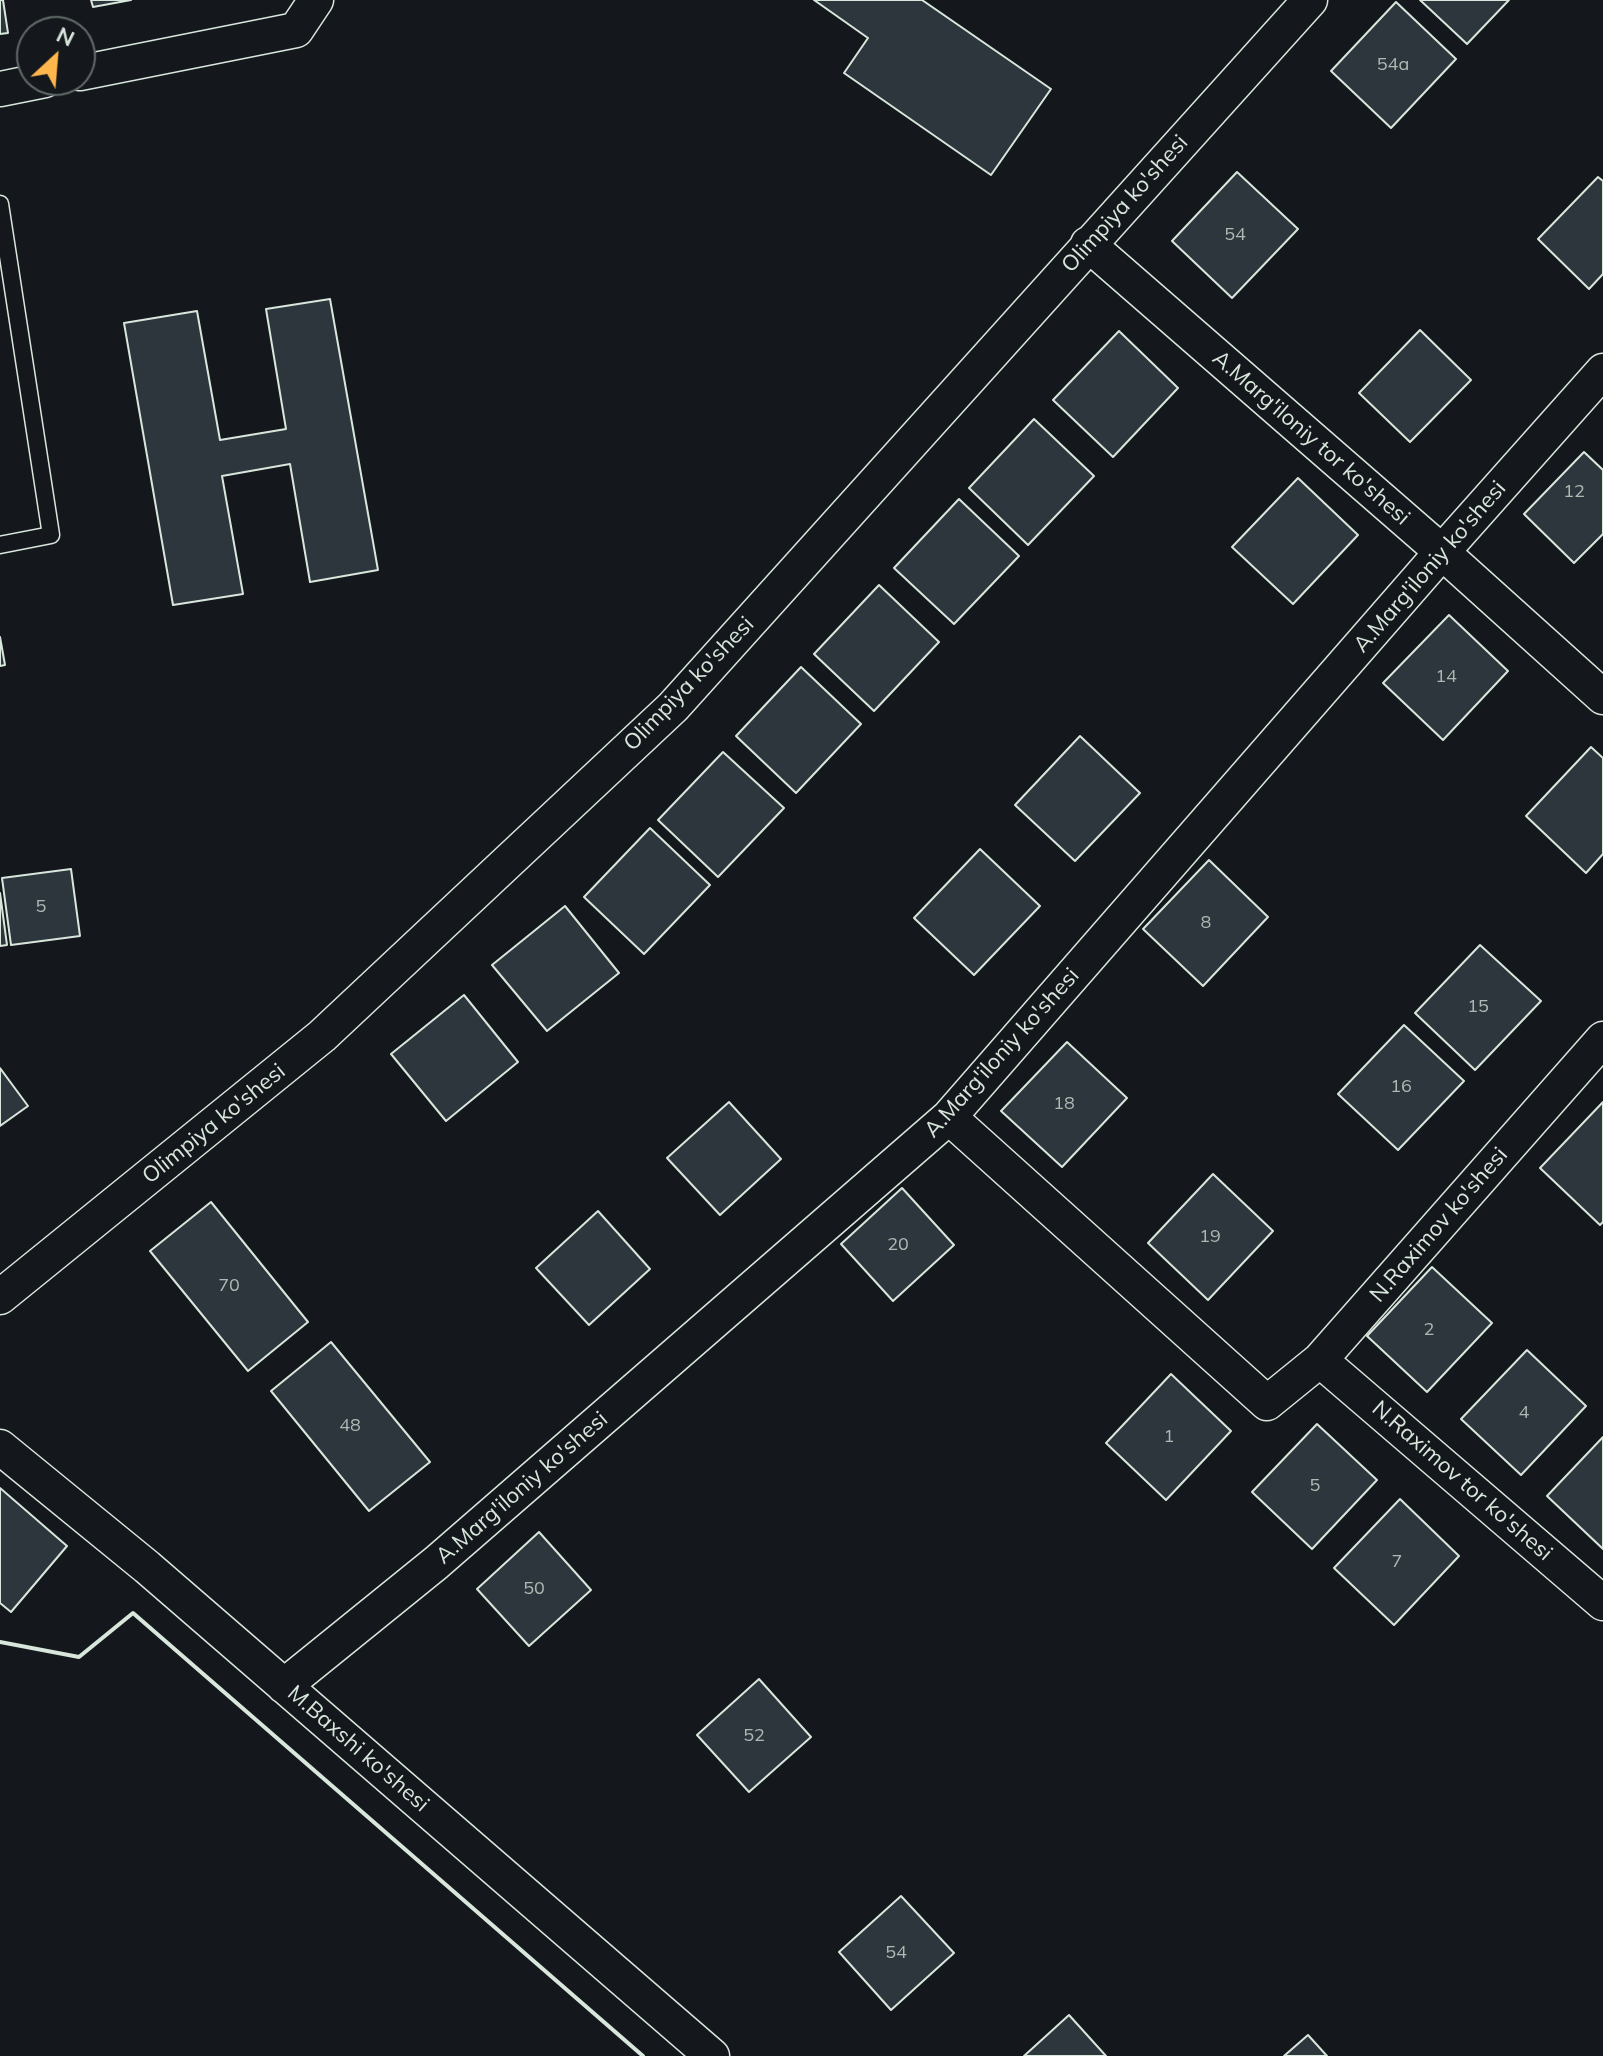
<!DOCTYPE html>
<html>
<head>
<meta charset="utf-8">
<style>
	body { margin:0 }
	#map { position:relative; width:1603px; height:2056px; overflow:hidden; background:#14181c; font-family:Mulish,sans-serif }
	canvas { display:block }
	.north { position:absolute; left:16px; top:16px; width:80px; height:80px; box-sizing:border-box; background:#14181c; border:2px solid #626a69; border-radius:50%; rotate:26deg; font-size:22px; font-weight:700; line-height:32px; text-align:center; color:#d8e6dc }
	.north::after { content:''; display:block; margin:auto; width:28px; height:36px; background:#ffb74d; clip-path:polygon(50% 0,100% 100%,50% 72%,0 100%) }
</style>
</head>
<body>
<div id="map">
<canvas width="1603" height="2056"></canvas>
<div class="north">N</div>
</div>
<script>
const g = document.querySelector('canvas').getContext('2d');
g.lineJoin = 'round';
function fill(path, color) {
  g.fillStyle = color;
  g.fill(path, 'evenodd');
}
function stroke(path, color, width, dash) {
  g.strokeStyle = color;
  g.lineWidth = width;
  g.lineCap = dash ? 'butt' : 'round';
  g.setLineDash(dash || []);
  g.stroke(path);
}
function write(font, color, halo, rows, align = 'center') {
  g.font = font + ' Mulish,sans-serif';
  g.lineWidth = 6;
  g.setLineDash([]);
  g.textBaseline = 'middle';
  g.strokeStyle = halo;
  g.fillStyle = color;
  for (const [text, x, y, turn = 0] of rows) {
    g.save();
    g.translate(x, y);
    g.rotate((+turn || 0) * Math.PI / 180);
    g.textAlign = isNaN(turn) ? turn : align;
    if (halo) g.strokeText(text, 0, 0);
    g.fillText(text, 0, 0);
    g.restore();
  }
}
const building = new Path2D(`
	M0,0H3L8,33L0,34Z
	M91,0H131L93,7Z
	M814,0H922L1051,89L991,175L844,73L868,38Z
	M1420,0H1509L1467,44Z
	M1396,2L1456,59L1391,128L1331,71Z
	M1237,172L1298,229L1232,298L1172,241Z
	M1598,177L1603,181V274L1589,289L1538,239Z
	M330,299L378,570L310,582L290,464L222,476L243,594L173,605L124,323L197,311L220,440L286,429L266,309Z
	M1420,330L1471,380L1410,442L1359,393Z
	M1119,331L1178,388L1113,457L1053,400Z
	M1034,419L1094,476L1028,545L969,488Z
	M1584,452L1603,470V534L1574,563L1524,514Z
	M1298,478L1358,535L1293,604L1232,547Z
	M959,499L1019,556L954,624L894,568Z
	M879,585L939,642L874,711L814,654Z
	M1449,615L1508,671L1443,740L1383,683Z
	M0,637L5,665L0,666Z
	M801,667L861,724L796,793L736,736Z
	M1080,736L1140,793L1075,861L1015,805Z
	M1591,747L1603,758V854L1586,873L1526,816Z
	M723,752L784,808L718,877L658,820Z
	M650,828L710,885L644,954L584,897Z
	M980,849L1040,906L974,975L914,918Z
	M1209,860L1268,917L1203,986L1143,929Z
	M71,869L80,936L11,945L2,878Z
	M0,893L7,945L0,946Z
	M565,906L619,973L547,1031L492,965Z
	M1480,945L1541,1001L1475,1070L1415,1013Z
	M464,995L518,1062L446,1121L391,1054Z
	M1404,1025L1464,1081L1398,1150L1338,1094Z
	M1067,1042L1127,1098L1062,1167L1001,1111Z
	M0,1068L28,1106L0,1126Z
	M729,1102L781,1159L720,1215L667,1158Z
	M1603,1102V1222L1600,1225L1540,1168Z
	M1213,1174L1273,1231L1208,1300L1148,1243Z
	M902,1188L954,1245L893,1301L841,1244Z
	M211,1202L308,1322L248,1371L150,1251Z
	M598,1211L650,1269L589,1325L536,1268Z
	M1432,1267L1492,1323L1427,1392L1367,1336Z
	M331,1342L430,1462L369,1511L271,1391Z
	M1527,1350L1586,1406L1521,1475L1461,1419Z
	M1171,1374L1231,1431L1166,1500L1106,1443Z
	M1317,1424L1377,1480L1312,1549L1252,1492Z
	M1603,1437V1549L1547,1496Z
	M0,1488L67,1546L11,1612L0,1603Z
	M1400,1499L1459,1556L1394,1625L1334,1568Z
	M539,1532L591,1590L529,1646L477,1589Z
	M759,1679L811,1737L749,1792L697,1735Z
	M901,1896L954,1953L891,2010L839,1952Z
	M1069,2015L1106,2056H1024Z
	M1308,2035L1327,2056H1284Z`);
const service = new Path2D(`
	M0,204L51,535L0,545`);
const minor = new Path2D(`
	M80,73L296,30L316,0
	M0,89L45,80
	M1088,244L1442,552L1603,697
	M949,1117L1267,1403L1320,1360L1603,1039
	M0,1297L322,1036L673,707L1310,0
	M1320,1360L1603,1603
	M0,1447L147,1567L712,2056
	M284,1686L436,1563L949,1117L1442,552L1603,371`);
const wall = new Path2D(`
	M0,1642L79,1657L133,1613L643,2056`);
const numberNames = [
	["54a",1393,65],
	["54",1235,235],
	["12",1574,492],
	["14",1446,677],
	["5",41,907],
	["8",1206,923],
	["15",1478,1007],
	["16",1401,1087],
	["18",1064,1104],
	["19",1210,1237],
	["20",898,1245],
	["70",229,1286],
	["2",1429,1330],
	["4",1524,1413],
	["48",350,1426],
	["1",1169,1437],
	["5",1315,1486],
	["7",1397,1562],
	["50",534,1589],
	["52",754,1736],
	["54",896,1953]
];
const streetNames = [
	["Olimpiya ko'shesi",1125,204,-48],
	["A.Marg'iloniy tor ko'shesi",1311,438,41],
	["A.Marg'iloniy ko'shesi",1430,567,-49],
	["Olimpiya ko'shesi",689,684,-46],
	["A.Marg'iloniy ko'shesi",1002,1053,-48],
	["Olimpiya ko'shesi",214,1124,-39],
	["N.Raximov ko'shesi",1439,1225,-49],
	["N.Raximov tor ko'shesi",1462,1481,41],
	["A.Marg'iloniy ko'shesi",522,1488,-41],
	["M.Baxshi ko'shesi",358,1749,41]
];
fill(building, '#2c363c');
stroke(building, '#d8e6dc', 2);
stroke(service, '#d8e6dc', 19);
stroke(minor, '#d8e6dc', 37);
stroke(service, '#14181c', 16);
stroke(minor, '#14181c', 34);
stroke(wall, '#d8e6dc', 4);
write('18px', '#adbab4', null, numberNames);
write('22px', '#d8e6dc', '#14181c', streetNames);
</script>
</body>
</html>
